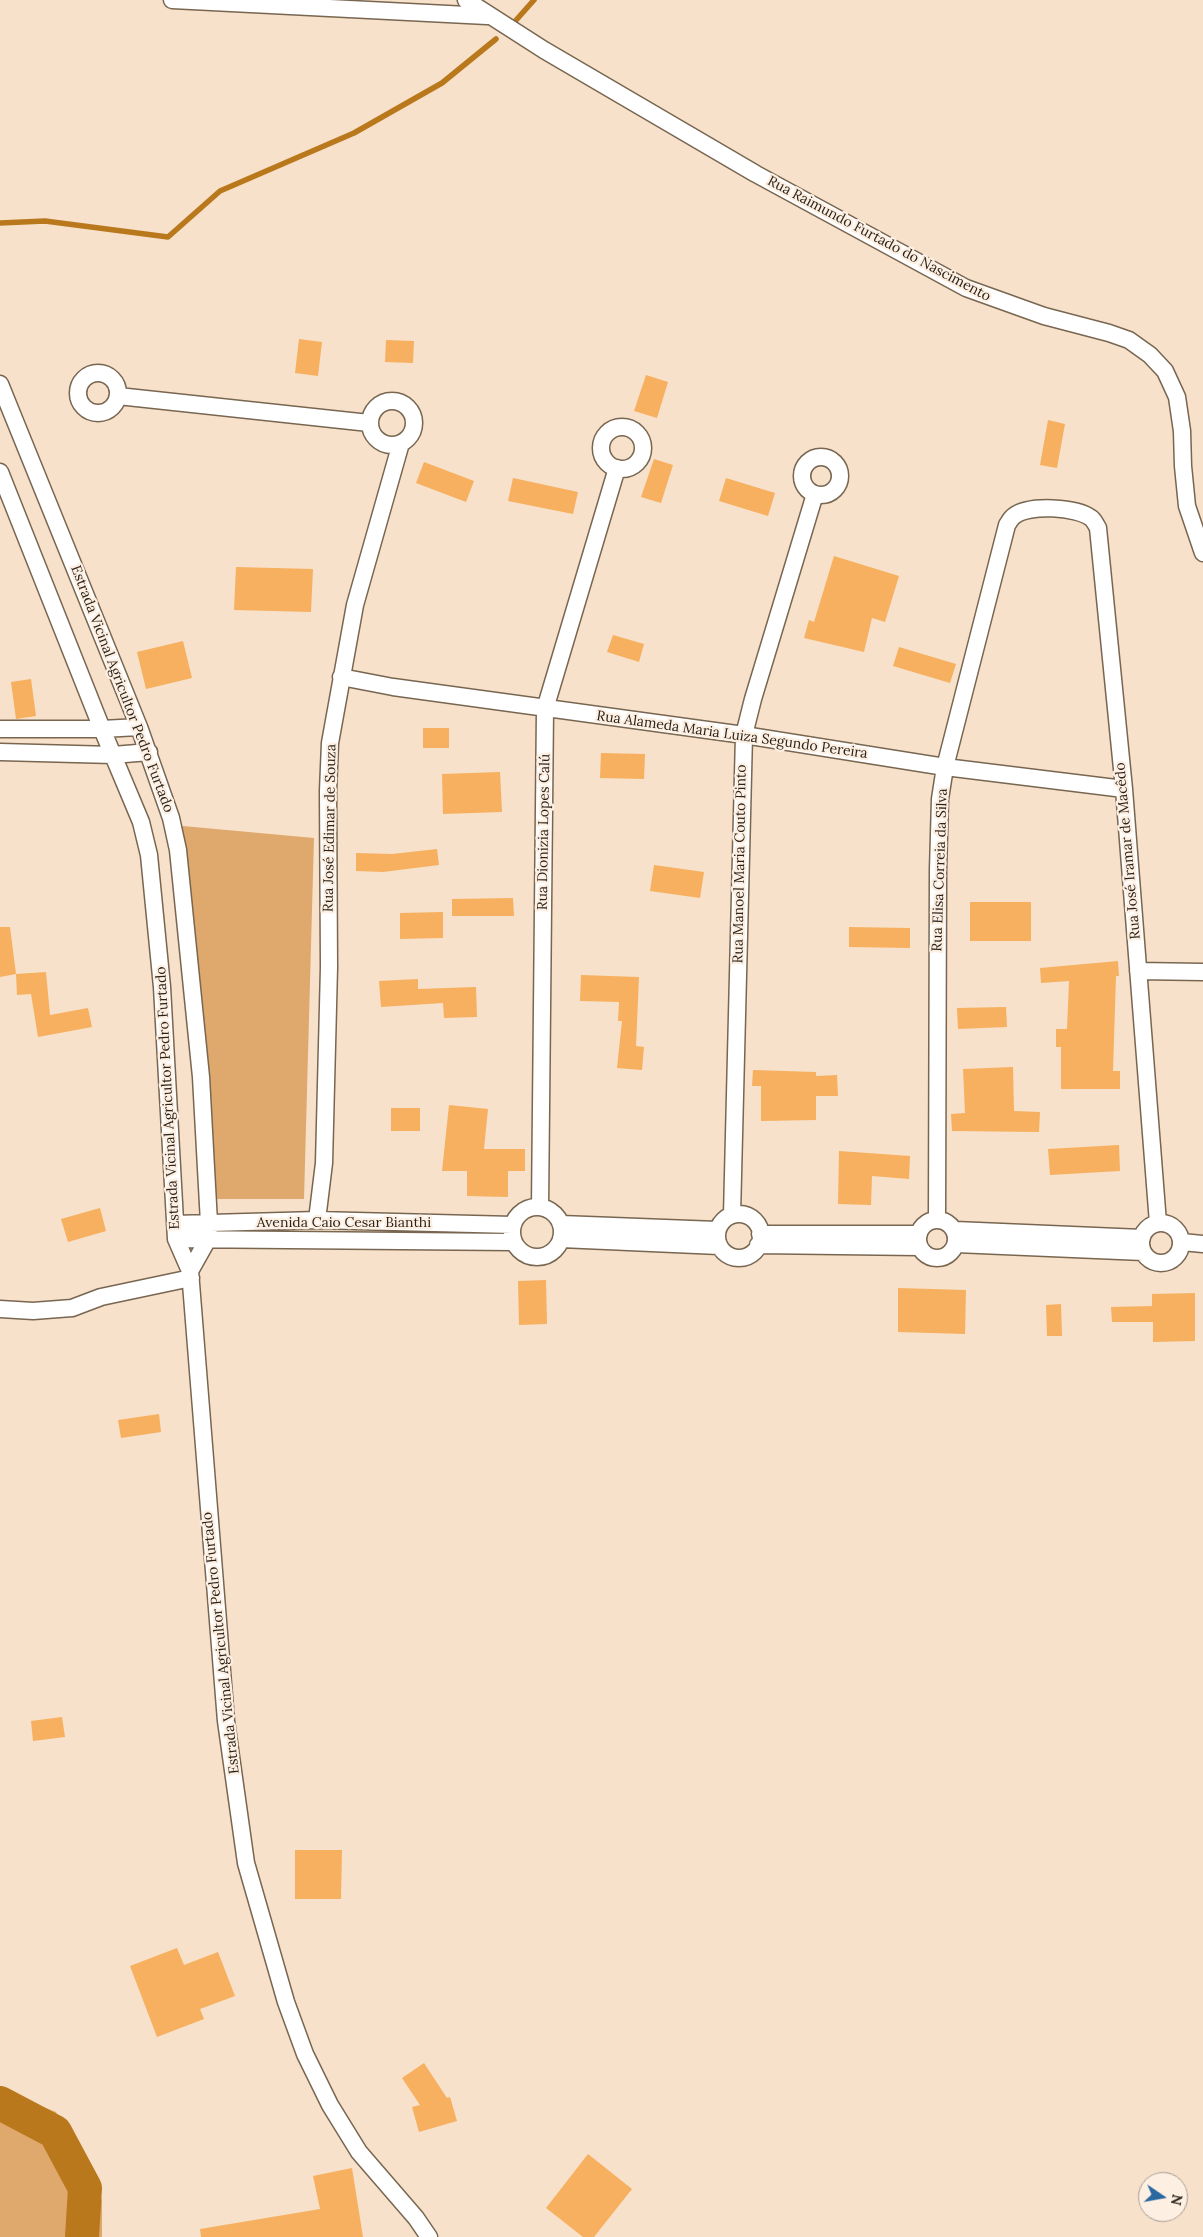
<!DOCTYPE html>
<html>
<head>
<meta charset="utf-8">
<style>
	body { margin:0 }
	#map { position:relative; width:1203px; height:2237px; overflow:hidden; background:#f7e1ca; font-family:Lora,serif }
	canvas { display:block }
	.north { position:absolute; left:1138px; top:2172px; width:50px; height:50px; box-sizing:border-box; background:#fdf0e2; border:1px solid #a99e92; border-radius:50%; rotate:102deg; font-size:14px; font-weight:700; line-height:20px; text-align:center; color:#2b231b }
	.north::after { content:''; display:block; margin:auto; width:18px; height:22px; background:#2a689f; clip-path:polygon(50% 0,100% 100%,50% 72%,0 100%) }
</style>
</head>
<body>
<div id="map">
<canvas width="1203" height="2237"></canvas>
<div class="north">N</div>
</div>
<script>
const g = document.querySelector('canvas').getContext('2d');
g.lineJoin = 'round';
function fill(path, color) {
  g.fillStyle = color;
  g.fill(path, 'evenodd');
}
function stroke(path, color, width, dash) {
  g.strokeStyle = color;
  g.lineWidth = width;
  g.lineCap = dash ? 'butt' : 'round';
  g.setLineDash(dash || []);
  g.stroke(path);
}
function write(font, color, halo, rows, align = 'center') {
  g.font = font + ' Lora,serif';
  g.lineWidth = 4.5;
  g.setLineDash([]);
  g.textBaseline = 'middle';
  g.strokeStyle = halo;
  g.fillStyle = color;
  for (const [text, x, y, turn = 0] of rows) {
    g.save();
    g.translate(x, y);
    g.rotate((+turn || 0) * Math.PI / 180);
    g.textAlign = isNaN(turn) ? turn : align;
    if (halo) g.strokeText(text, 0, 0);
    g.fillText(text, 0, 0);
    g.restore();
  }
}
const green = new Path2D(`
	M172,825L314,838L304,1199H207Z
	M0,2090L56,2112L102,2200V2237H0Z`);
const stream = new Path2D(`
	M510,27L534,0
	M0,223L45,221L168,237L220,191L354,133L442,83L496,39`);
const river = new Path2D(`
	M0,2103L55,2132L85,2188L82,2237`);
const building = new Path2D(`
	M299,339L322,342L318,376L295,373Z
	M386,340L414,341L413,363L385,362Z
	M646,375L668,382L657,418L634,411Z
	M1048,420L1065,424L1057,468L1040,465Z
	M654,459L673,465L661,503L641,497Z
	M424,462L474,481L466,502L416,483Z
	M513,478L578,492L573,514L508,501Z
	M726,478L775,493L768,516L719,501Z
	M834,556L899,576L885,622L872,618L864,652L804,638L809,620L814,622Z
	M236,567L313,569L311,612L234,610Z
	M613,635L644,644L639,662L607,652Z
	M183,641L192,678L146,689L137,652Z
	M899,647L956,664L950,683L893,666Z
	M31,679L36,716L16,719L11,682Z
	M423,728H449V748H423Z
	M601,753L645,754L644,779L600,778Z
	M500,772L502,812L443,814L442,774Z
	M437,849L439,865L383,872L356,871V853L392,854Z
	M654,865L704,872L700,898L650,891Z
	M513,898L514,916H452V899Z
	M970,902H1031V941H970Z
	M443,912V938L400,939V913Z
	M0,927H10L16,974L0,977Z
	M849,927L910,928V948L849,947Z
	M1118,961L1119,976H1116L1113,1071H1120V1089H1061V1047H1056V1029H1067L1069,981L1041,983L1040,968Z
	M46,972L50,1015L88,1008L92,1027L38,1037L31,994L17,995L16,974Z
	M581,975L639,977L636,1046L644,1047L642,1070L617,1068L622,1021H618L619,1002L580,1001Z
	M418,979V989L476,987L477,1017L444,1018L443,1003L381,1007L379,981Z
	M1006,1007L1007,1027L958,1029L957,1008Z
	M1013,1067L1014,1111L1040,1112L1039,1132L952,1131L951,1114L965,1113L963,1069Z
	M753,1070L816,1072V1076L837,1075L838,1096H816V1120L761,1121V1086H752Z
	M449,1105L488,1109L484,1149H525V1171H508V1197L467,1196V1171H442Z
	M391,1108H420V1131H391Z
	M1119,1145L1120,1171L1050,1175L1048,1149Z
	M839,1151L910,1156L909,1179L872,1176L871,1205L838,1204Z
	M100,1208L106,1231L68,1242L61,1219Z
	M546,1280L547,1324L519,1325L518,1281Z
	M898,1288L966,1290L965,1334L898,1332Z
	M1195,1293V1341L1153,1342V1322H1112L1111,1307L1152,1306V1294Z
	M1061,1304L1062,1336H1047L1046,1305Z
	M159,1414L161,1432L121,1438L118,1420Z
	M62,1717L65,1737L33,1741L31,1721Z
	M295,1850H342L341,1899H295Z
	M177,1948L184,1965L218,1952L235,1996L200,2009L204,2019L157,2037L130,1966Z
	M424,2063L447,2098L450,2097L457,2121L419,2132L412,2107L420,2105L402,2078Z
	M588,2154L632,2189L594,2237H583L546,2208Z
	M352,2168L363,2237H201L200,2229L320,2209L313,2176Z`);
const minor = new Path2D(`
	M172,0L487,16
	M466,0L544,50L756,174L966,288L1044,316L1109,333L1129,340L1150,355L1165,371L1177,397L1182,431L1183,466L1187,506L1203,553
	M78 393a20 20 0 1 1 40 0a20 20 0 1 1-40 0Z
	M0,384L139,727L171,818L178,850L201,1077L209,1223L208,1239L190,1271
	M118,396L369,423
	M370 423a22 22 0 1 1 44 0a22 22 0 1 1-44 0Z
	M601 448a21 21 0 1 1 42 0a21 21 0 1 1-42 0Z
	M802 476a19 19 0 1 1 38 0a19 19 0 1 1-38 0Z
	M0,472L102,729L141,822L149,855L162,987L176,1239L190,1271L226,1721L246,1863L286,2002L305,2054L330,2105L359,2152L416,2218L429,2237
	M341,677L393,687L744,735L945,767L1124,789
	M0,729H102L139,727
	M0,752L113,755L149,752
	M1138,971L1203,972
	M512 1232a25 25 0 1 1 50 0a25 25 0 1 1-50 0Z
	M540,1207L545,709L617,468
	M717 1236a22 22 0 1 1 44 0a22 22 0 1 1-44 0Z
	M732,1215L744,735L753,699L815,494
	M918 1239a19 19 0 1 1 38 0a19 19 0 1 1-38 0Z
	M317,1220L324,1163L329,967L328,791L330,743L355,605L401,443
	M937,1220L938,870L940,799L945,767L1007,525C1009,522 1011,518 1014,516C1029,504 1077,507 1091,518C1094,520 1096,525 1098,528L1124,789L1158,1223
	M1141 1243a20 20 0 1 1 40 0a20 20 0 1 1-40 0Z
	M175,1224L317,1220L513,1225
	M561,1224L717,1230
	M955,1230L1142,1238
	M760,1234H919
	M176,1239L513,1242
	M561,1239L719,1246
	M1182,1242L1203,1244
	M956,1244L1143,1252
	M758,1245L919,1247
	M0,1309L33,1311L72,1308L101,1297L191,1278`);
const streetNames = [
	["Rua Raimundo Furtado do Nascimento",879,239,28],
	["Estrada Vicinal Agricultor Pedro Furtado",122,689,69],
	["Rua Alameda Maria Luiza Segundo Pereira",732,735,8],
	["Rua José Edimar de Souza",330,828,-89],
	["Rua Dionizia Lopes Calú",544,832,-89],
	["Rua José Iramar de Macêdo",1128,851,-95],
	["Rua Manoel Maria Couto Pinto",740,864,-89],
	["Rua Elisa Correia da Silva",940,870,-88],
	["Estrada Vicinal Agricultor Pedro Furtado",168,1098,-93],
	["Avenida Caio Cesar Bianthi",344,1223],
	["Estrada Vicinal Agricultor Pedro Furtado",221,1643,-96]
];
fill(green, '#dfa96d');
stroke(stream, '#ba781d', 5.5);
stroke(river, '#ba781d', 34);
fill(building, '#f6b05f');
stroke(minor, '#786651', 19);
stroke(minor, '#fff', 16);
write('14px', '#2b231b', '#fdf0e2', streetNames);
</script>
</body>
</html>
